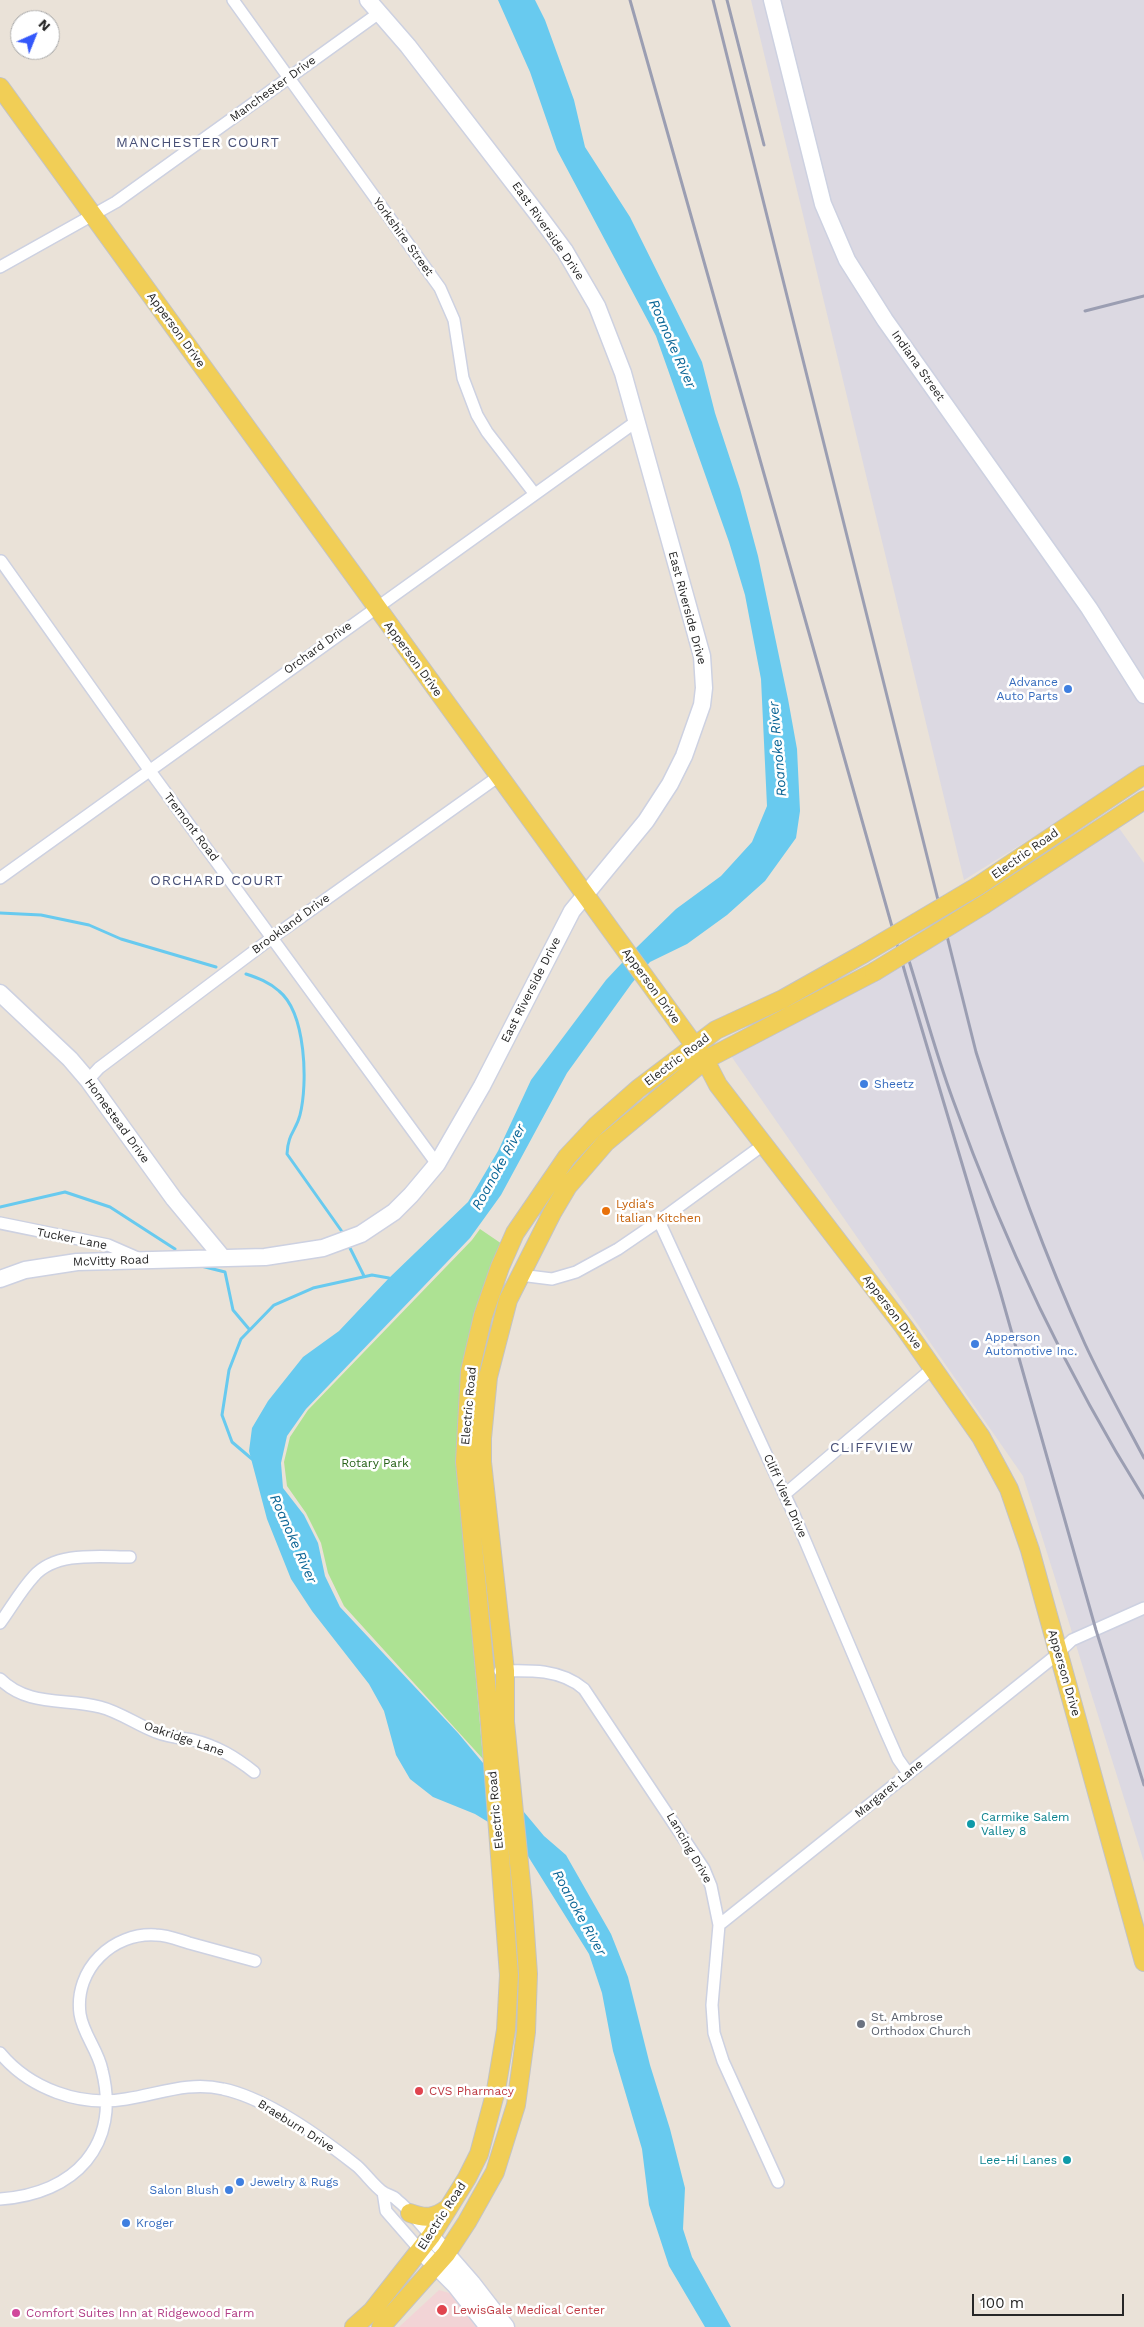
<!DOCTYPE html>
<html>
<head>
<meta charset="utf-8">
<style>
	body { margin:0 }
	#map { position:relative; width:1144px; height:2327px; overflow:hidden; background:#eae2d8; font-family:"Work Sans",sans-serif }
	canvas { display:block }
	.north { position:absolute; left:10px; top:10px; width:50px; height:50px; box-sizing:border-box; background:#fff; border:1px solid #a9a9a9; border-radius:50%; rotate:44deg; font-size:14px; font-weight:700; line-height:20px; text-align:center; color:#272727 }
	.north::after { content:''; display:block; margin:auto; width:18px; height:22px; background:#3458fb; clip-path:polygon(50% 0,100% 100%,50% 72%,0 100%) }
	.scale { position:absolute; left:972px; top:2294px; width:152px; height:22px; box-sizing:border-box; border:2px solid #272727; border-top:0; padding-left:6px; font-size:15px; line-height:18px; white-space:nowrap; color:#272727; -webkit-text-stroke:4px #fff; paint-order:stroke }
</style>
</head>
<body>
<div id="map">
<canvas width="1144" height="2327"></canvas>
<div class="north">N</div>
<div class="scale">100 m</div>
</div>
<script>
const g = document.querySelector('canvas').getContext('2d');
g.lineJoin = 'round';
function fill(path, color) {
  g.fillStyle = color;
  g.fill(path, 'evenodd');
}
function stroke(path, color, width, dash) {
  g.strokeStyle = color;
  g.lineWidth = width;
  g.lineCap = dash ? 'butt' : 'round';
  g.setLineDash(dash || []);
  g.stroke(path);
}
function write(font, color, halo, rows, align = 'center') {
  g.font = font + ' "Work Sans",sans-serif';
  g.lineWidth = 5;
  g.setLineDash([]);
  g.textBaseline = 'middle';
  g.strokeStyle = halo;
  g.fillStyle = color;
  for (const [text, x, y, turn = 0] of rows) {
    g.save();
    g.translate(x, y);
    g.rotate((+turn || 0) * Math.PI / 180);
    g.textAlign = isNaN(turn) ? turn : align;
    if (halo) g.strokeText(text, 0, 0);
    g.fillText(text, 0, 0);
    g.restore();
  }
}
const industrial = new Path2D(`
	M751,0H1144V768L964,880Z
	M1114,821L1144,863V1862L1023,1476L729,1053Z`);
const medical = new Path2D(`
	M439,2290L456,2295L480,2327H399Z`);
const green = new Path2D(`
	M480,1229L502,1244L475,1319L468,1586L483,1759L344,1606L328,1573L321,1543L306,1513L287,1486L284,1462L290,1437L308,1410L472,1240Z`);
const water = new Path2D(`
	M498,0H535L545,20L574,100L585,147L630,217L702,362L715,413L740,489L758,556L788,699L797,749L800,811L796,838L765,881L727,915L687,944L650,962L632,983L567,1073L501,1195L470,1238L306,1409L287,1436L281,1463L283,1488L304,1515L318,1543L325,1576L340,1607L458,1733L544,1836L566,1855L611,1934L628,1977L650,2065L670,2129L685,2188L683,2229L692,2257L731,2327H705L669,2266L649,2205L642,2149L613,2051L602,1993L589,1954L526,1853L498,1828L475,1814L433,1797L410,1779L396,1755L384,1711L369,1684L312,1611L291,1579L267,1519L249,1451L252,1428L268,1401L303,1357L339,1331L389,1278L468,1202L498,1151L531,1080L606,980L636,948L676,909L721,876L752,842L767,806L761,679L745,595L729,542L656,336L557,150L530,72Z`);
const stream = new Path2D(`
	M0,913L41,915L89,925L121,939L216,967
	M246,974C258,978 269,982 279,991C306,1013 308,1083 300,1115C296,1131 288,1133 287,1154L343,1233
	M0,1207L65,1192L110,1207L175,1249
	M350,1248L364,1276
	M201,1266L225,1272L233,1310L249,1329
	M252,1459L232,1442L222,1415L229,1370L241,1339L274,1305L313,1288L372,1275L389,1278L392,1281`);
const street = new Path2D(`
	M233,0L440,288L454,320L463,378L477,415L487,432L534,493
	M0,267L116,202L379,13
	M1,561L150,771L437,1164
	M0,878L637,421
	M88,1080L99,1068L273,937L499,776
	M659,1221L795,1517L886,1732L898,1759L908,1773
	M0,1223L108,1245L140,1259
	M520,1275L552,1279L576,1272L618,1249L659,1221L763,1145
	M785,1494L933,1368
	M0,1623C11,1608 21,1590 34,1576C56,1551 100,1557 130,1557
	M500,1671C530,1670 561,1669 584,1689L704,1869L711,1886L719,1925L712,2005L714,2033L723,2061L778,2182
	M0,1679C28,1707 65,1698 100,1707C120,1712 137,1725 156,1732C168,1737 180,1738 193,1740C217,1746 235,1757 254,1772
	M719,1925L1054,1657L1072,1640L1144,1608
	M0,2053C30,2089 80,2107 126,2099C159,2094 189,2081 223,2089C266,2098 323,2139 357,2166C366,2174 374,2186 384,2193C388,2195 394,2196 397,2200C410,2210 420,2224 431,2236
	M383,2192L386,2211L420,2250
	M0,2199C75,2194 121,2145 102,2070C98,2050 83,2034 80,2014C74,1969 113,1932 156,1935C167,1935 179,1940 189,1943C211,1949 233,1955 255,1961`);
const secondary = new Path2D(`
	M772,0L823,204L847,260L885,320L1089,608L1144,695
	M0,993L70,1059L88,1080L174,1199L223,1258
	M0,1279L25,1270L77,1262L265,1257L323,1248L361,1234L394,1212L411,1195L437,1164L482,1086L572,911L646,821L670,784L684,756L702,705L704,688L702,656L623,373L597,306L565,251L539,216L408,46L368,0
	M431,2236L472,2283L506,2327
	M420,2250L455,2285L488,2327`);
const primary = new Path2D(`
	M0,87L705,1060L718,1085L904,1327L981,1437L1009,1489L1030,1550L1144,1962
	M978,886L1144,775
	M985,904L1144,800
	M410,2213C426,2219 434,2218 447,2209
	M354,2327L372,2311L431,2236L467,2178L479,2154L496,2090L506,2030L509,1975L490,1724L465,1462L470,1371L483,1316L500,1267L515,1233L567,1157L596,1126L638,1089L716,1030L783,999L863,954
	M381,2327L446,2254L467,2222L495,2172L516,2105L526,2032L528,1974L523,1903L505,1722V1671L482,1462V1438L488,1377L508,1300L552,1213L568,1186L606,1142L705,1060L874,972`);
const rail = new Path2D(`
	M630,0L906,976L1000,1291L1096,1630L1144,1785
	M713,0L976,1052C1007,1151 1042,1249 1085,1344C1103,1383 1124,1420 1144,1458
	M727,0L764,145
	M1085,311L1144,296
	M904,945C921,997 934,1049 953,1100C1003,1239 1066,1373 1144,1498`);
const primaryBridge = new Path2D(`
	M863,954L978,886
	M874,972L985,904`);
const markers = [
	[1068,689,5,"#3f7fe0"],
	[864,1084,5,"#3f7fe0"],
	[606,1211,5,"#e8710a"],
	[975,1344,5,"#3f7fe0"],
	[971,1824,5,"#0f9aa8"],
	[861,2024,5,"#6b7280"],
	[419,2091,5,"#e0444e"],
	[1067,2160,5,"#0f9aa8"],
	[240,2182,5,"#3f7fe0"],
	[229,2190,5,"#3f7fe0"],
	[126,2223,5,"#3f7fe0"],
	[442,2310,6,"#e0444e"],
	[16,2313,5,"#d1479c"]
];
const streetNames = [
	["Manchester Drive",273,89,-36],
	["East Riverside Drive",548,231,55],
	["Yorkshire Street",403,237,54],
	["Apperson Drive",176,330,54],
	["Indiana Street",918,366,55],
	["East Riverside Drive",687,608,75],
	["Orchard Drive",318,648,-36],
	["Apperson Drive",413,659,54],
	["Tremont Road",191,827,53],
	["Electric Road",1025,854,-35],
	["Brookland Drive",291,924,-36],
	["Apperson Drive",651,986,54],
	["East Riverside Drive",531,990,-63],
	["Electric Road",677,1060,-37],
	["Homestead Drive",117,1121,54],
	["Tucker Lane",72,1239,11],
	["McVitty Road",111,1261,-2],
	["Apperson Drive",892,1312,53],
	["Electric Road",469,1406,-85],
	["Cliff View Drive",785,1496,66],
	["Apperson Drive",1064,1673,74],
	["Oakridge Lane",184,1739,19],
	["Margaret Lane",889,1789,-39],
	["Electric Road",496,1810,-95],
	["Lancing Drive",689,1848,60],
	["Braeburn Drive",296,2126,32],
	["Electric Road",442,2216,-57]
];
const shopNames = [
	["Advance",1058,682,"right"],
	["Auto Parts",1058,696,"right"],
	["Sheetz",874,1084],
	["Apperson",985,1337],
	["Automotive Inc.",985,1351],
	["Jewelry & Rugs",250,2182],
	["Salon Blush",219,2190,"right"],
	["Kroger",136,2223]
];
const foodNames = [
	["Lydia's",616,1204],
	["Italian Kitchen",616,1218]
];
const parkNames = [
	["Rotary Park",375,1463]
];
const cultureNames = [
	["Carmike Salem",981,1817],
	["Valley 8",981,1831],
	["Lee-Hi Lanes",1057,2160,"right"]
];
const worshipNames = [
	["St. Ambrose",871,2017],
	["Orthodox Church",871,2031]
];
const healthNames = [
	["CVS Pharmacy",429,2091],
	["LewisGale Medical Center",453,2310]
];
const hotelNames = [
	["Comfort Suites Inn at Ridgewood Farm",26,2313]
];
const neighbourhoodNames = [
	["MANCHESTER COURT",198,143],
	["ORCHARD COURT",217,881],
	["CLIFFVIEW",872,1448]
];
const waterNames = [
	["Roanoke River",672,344,66],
	["Roanoke River",778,749,-95],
	["Roanoke River",499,1167,-61],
	["Roanoke River",293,1539,66],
	["Roanoke River",579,1913,61]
];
fill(industrial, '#dcd9e2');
fill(medical, '#f2d4d6');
fill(green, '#ade293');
fill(water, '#68caef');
stroke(stream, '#68caef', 3);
stroke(street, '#cdd1e1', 14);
stroke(secondary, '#cdd1e1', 19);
stroke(primary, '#c3c3c3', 20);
stroke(street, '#fff', 11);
stroke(secondary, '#fff', 16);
stroke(primary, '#f1ce56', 18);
stroke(rail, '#9b9eb2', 3);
stroke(primaryBridge, '#c3c3c3', 20, []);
stroke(primaryBridge, '#f1ce56', 18);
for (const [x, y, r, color] of markers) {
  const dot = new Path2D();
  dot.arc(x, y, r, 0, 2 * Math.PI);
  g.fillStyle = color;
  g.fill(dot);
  stroke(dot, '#fff', 2);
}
write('12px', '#272727', '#fff', streetNames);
write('12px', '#366cbe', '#fff', shopNames, 'left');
write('12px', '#c56008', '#fff', foodNames, 'left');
write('12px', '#276318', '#fff', parkNames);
write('12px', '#0d838f', '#fff', cultureNames, 'left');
write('12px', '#5b616d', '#fff', worshipNames, 'left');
write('12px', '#be3a42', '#fff', healthNames, 'left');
write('12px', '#b23c85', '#fff', hotelNames, 'left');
g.letterSpacing = '1px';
write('14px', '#485077', '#fff', neighbourhoodNames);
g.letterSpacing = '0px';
write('italic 14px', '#0c6696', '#fff', waterNames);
</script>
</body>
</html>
